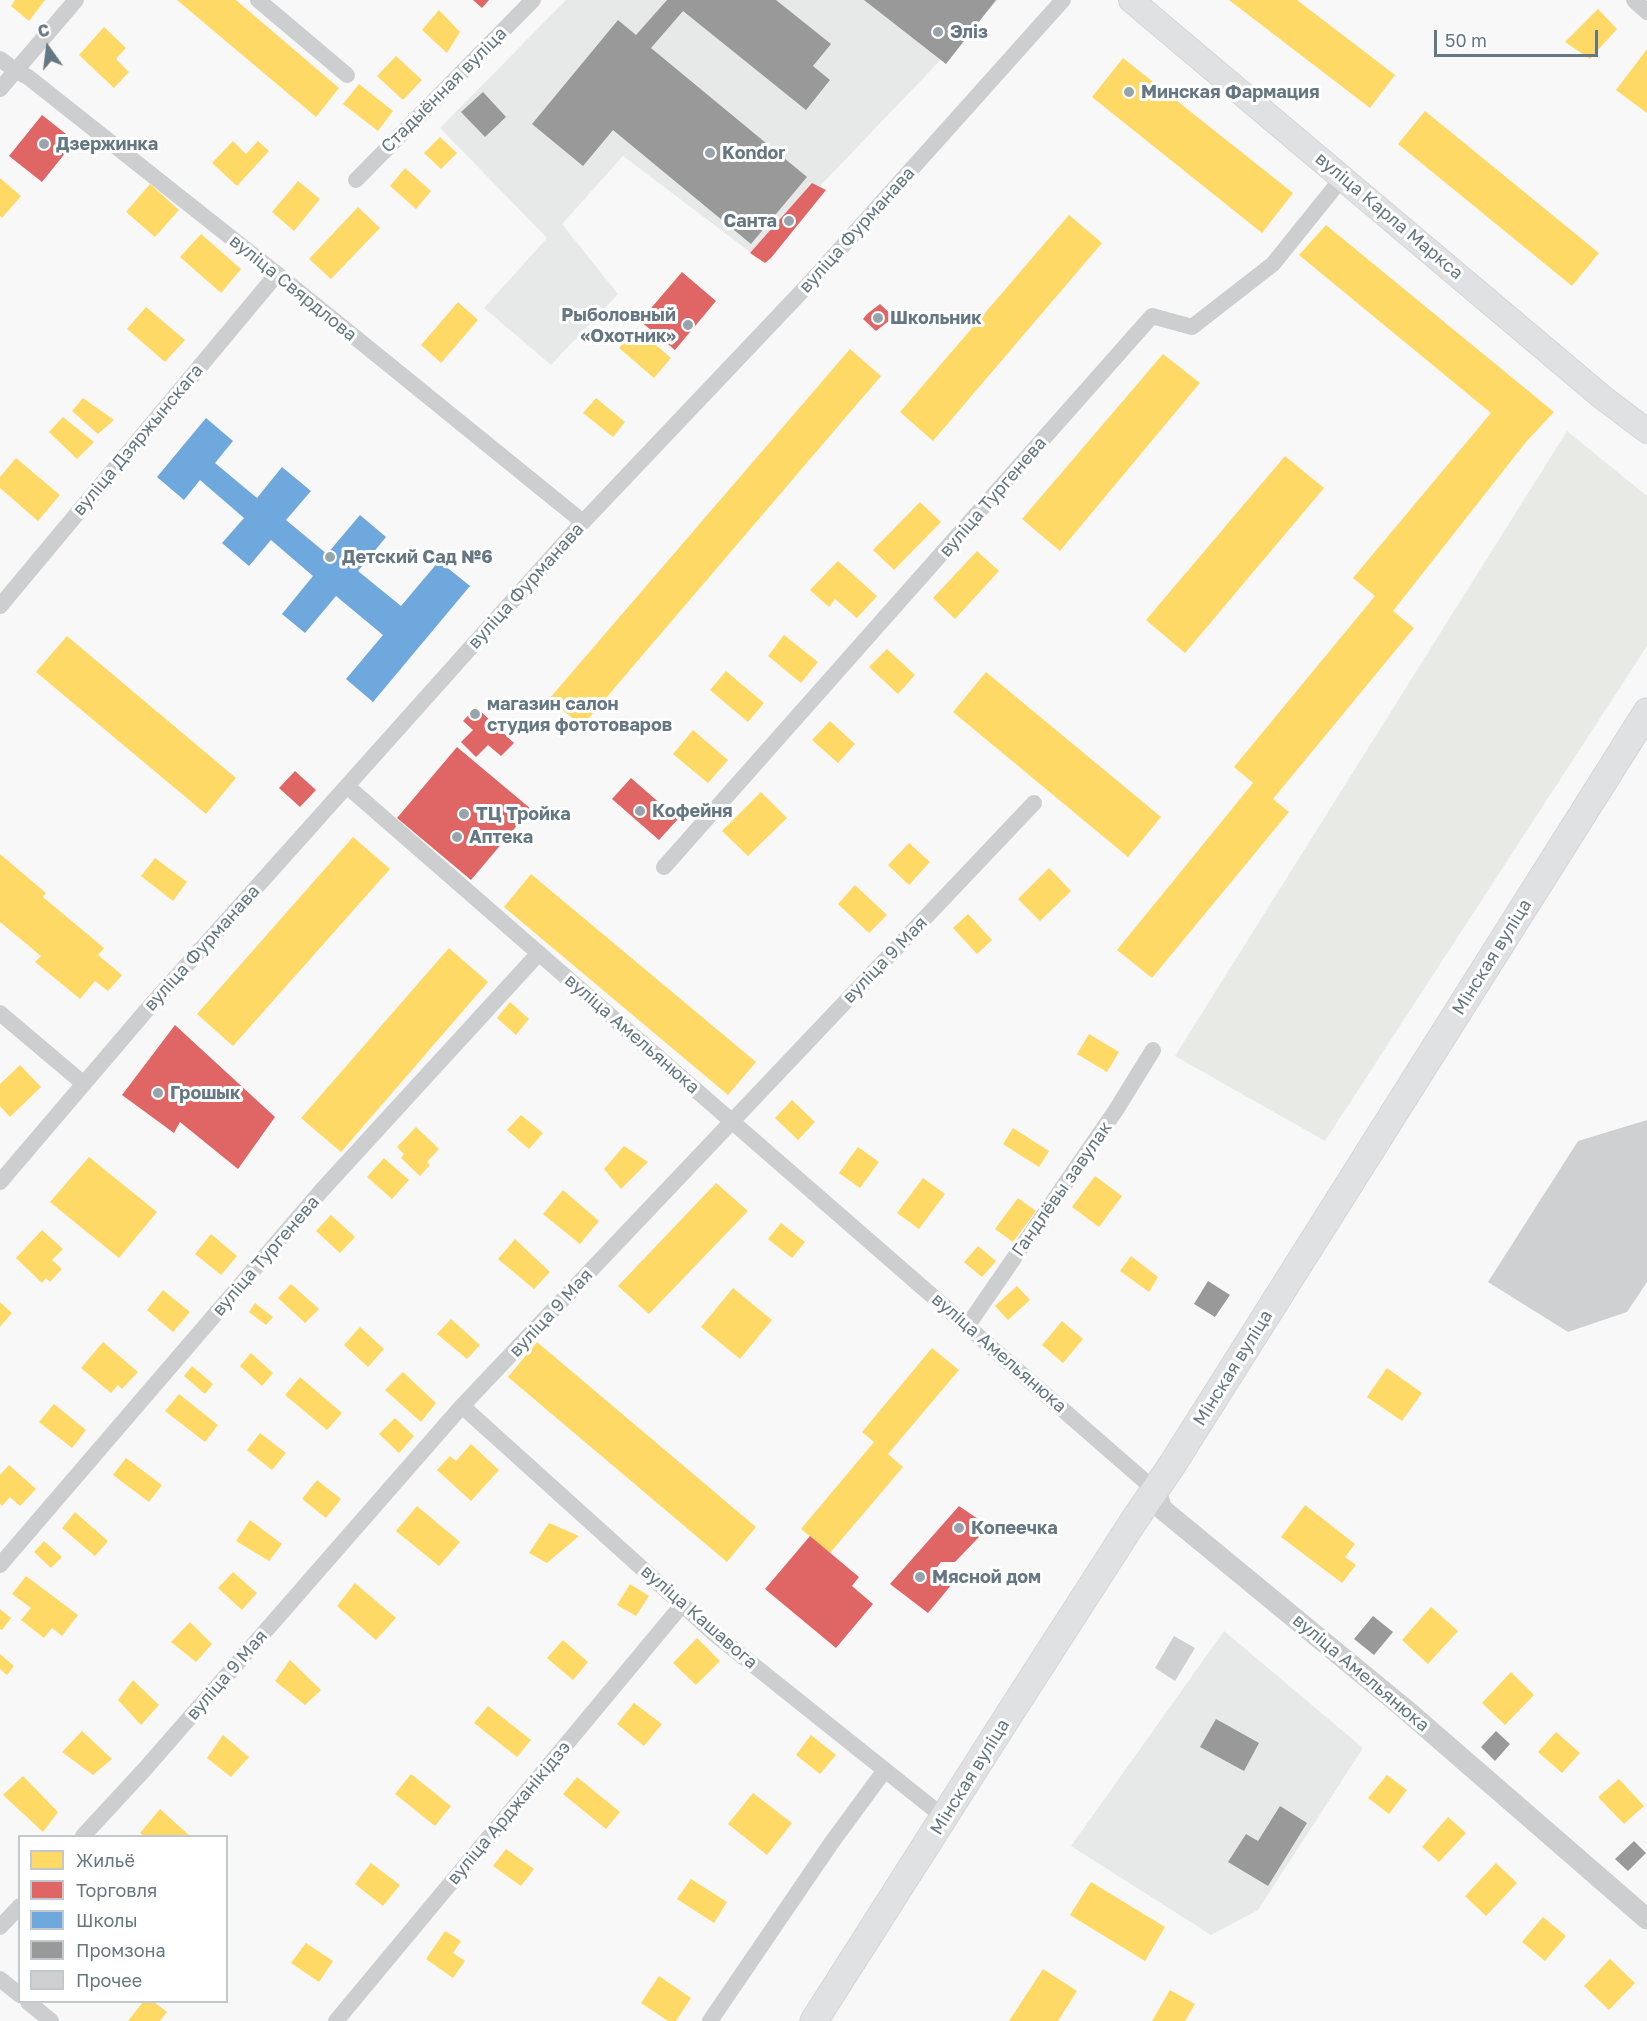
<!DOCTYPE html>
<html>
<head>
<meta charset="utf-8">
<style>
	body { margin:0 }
	#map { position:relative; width:1647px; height:2021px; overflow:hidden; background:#f8f8f8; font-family:"Golos Text",sans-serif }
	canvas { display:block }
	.legend { position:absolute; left:18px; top:1835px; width:210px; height:168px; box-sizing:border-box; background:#fff; border:2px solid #c1c9cd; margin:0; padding:8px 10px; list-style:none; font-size:18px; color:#647782 }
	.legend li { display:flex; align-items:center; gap:12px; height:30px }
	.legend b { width:30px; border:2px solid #c1c9cd }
	.north { position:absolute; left:18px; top:18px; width:60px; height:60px; -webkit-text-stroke:4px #fff; paint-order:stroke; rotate:346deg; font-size:16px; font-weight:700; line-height:24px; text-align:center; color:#647782 }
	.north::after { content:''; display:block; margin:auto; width:21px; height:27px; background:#647782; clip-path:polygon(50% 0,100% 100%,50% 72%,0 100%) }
	.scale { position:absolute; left:1434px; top:30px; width:164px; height:27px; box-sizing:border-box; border:3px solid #647782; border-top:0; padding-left:8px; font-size:18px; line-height:21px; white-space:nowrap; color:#647782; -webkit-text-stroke:4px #fff; paint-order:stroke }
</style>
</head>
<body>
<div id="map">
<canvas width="1647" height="2021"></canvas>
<ul class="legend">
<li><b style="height:16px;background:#ffd966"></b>Жильё</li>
<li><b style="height:16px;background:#e06666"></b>Торговля</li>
<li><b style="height:16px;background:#6fa8dc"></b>Школы</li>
<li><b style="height:16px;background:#999"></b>Промзона</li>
<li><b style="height:16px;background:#ced0d1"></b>Прочее</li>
</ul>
<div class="north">С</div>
<div class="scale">50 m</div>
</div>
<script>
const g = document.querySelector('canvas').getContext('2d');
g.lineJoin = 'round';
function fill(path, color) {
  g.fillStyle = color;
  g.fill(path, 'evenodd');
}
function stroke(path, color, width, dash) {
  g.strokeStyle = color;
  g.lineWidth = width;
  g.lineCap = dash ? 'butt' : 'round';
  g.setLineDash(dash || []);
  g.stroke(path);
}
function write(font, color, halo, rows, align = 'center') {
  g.font = font + ' "Golos Text",sans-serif';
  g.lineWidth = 6;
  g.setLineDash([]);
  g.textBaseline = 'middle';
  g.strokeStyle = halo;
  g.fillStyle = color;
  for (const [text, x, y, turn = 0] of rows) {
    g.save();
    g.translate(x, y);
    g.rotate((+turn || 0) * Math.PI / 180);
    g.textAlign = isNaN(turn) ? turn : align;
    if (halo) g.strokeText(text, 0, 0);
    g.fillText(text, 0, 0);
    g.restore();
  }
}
const built = new Path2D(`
	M566,0H998L754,255L623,156L562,224L618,294L551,365L484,308L547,238L440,128Z
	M1224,1631L1363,1748L1258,1910L1211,1935L1071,1846Z`);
const green = new Path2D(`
	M1567,431L1647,496V646L1325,1141L1175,1056Z`);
const homes = new Path2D(`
	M15,0H45L29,21L11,6Z
	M177,0H236L339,88L316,117Z
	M1229,0H1297L1395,75L1370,108Z
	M1598,9L1617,29L1590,59L1565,42Z
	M439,10L460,32L447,53L422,30Z
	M104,27L126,48L116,59L129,72L114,88L79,55Z
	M1647,49V113L1616,90Z
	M396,56L422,80L403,100L377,76Z
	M1123,58L1293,193L1262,233L1092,97Z
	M359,84L393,111L378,131L343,104Z
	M1425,111L1599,253L1572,286L1398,144Z
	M440,137L457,153L441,169L424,153Z
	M233,141L246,154L258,141L269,151L237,186L212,163Z
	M405,168L431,191L416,209L390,186Z
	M0,178L21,196L2,218L0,216Z
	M298,181L320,199L294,231L272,212Z
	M150,184L179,210L155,237L126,212Z
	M358,207L380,228L331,279L309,259Z
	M1069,215L1102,243L933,441L900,412Z
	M1326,225L1554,412L1526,442L1393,611L1414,628L1273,799L1289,812L1152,978L1117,950L1253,783L1234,767L1375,596L1353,578L1491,413L1299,255Z
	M201,234L241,269L221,293L180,257Z
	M458,302L478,320L441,363L421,345Z
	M146,307L185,340L165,362L127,329Z
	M636,328L671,358L654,378L619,348Z
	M850,349L881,376L582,726L549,699Z
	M1163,354L1200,383L1060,551L1022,519Z
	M83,398L114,420L98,434L72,411Z
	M596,398L625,422L613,437L583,413Z
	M63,417L94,442L77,459L49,432Z
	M1285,456L1324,488L1185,653L1146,620Z
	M16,458L60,495L38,521L0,488V477Z
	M920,502L941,522L894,570L873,550Z
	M977,551L999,571L955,619L933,598Z
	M838,561L877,596L857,618L835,599L829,607L810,590Z
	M784,635L818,662L801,683L768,656Z
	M67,636L236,778L206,814L36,672Z
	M887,649L915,675L898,694L869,667Z
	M726,671L764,703L748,722L710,690Z
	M986,672L1161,817L1128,857L953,712Z
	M830,721L855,744L838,763L812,740Z
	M693,730L728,760L708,783L673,754Z
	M761,792L787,818L748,856L722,831Z
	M353,837L390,869L233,1046L197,1014Z
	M909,843L930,862L909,885L888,865Z
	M0,854L46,893L43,897L104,948L98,955L122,975L108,991L95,981L80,999L35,962L41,956L0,922Z
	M155,858L187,882L173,901L141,876Z
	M1049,868L1071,891L1040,921L1018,899Z
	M531,874L756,1062L728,1095L504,907Z
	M855,885L887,915L869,933L838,904Z
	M968,914L992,940L977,954L953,928Z
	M449,948L488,982L341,1152L301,1118Z
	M510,1002L529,1019L516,1035L497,1018Z
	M1089,1034L1119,1052L1107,1072L1077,1054Z
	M20,1065L41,1087L10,1117L0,1106V1084Z
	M792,1100L815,1122L798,1140L775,1118Z
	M521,1115L543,1133L529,1149L507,1130Z
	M416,1127L439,1149L427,1162L430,1165L420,1176L401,1158L404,1154L397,1147Z
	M1013,1128L1049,1151L1039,1167L1003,1144Z
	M624,1146L648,1162L621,1189L604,1169Z
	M858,1147L879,1162L860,1188L839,1173Z
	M89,1157L157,1212L119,1258L50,1202Z
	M384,1158L409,1180L392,1199L367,1177Z
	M1095,1176L1122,1196L1099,1227L1072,1207Z
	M923,1178L945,1194L919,1229L897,1213Z
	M716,1183L748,1211L649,1314L618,1286Z
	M563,1190L599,1221L580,1244L543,1214Z
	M1018,1198L1036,1211L1013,1242L995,1229Z
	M331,1215L355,1237L340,1253L316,1231Z
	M781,1223L805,1242L792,1258L768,1239Z
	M42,1230L63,1249L52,1260L62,1269L50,1282L46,1278L42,1283L16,1258Z
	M211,1234L237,1256L221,1275L195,1254Z
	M515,1239L550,1272L534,1289L498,1259Z
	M978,1246L996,1261L982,1277L964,1262Z
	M1131,1256L1158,1277L1149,1292L1120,1271Z
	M291,1284L319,1309L305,1323L278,1298Z
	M1017,1286L1030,1300L1008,1320L995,1306Z
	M733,1288L772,1320L740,1359L701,1327Z
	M163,1290L190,1312L173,1332L147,1310Z
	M0,1302L12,1313L0,1327Z
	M255,1303L273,1317L266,1325L249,1312Z
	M451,1319L480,1345L467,1359L437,1334Z
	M1062,1321L1083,1339L1063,1363L1042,1345Z
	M360,1327L384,1349L368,1367L344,1345Z
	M103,1342L138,1372L122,1389L118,1385L111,1393L81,1368Z
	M537,1342L756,1527L727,1562L508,1377Z
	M932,1348L959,1370L888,1454L903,1467L830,1553L801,1529L874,1442L862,1432Z
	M251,1353L273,1373L262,1386L240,1366Z
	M192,1366L213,1384L205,1394L184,1376Z
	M1387,1368L1422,1393L1402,1421L1367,1397Z
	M403,1372L436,1403L421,1422L385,1390Z
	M300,1377L342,1413L327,1430L285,1395Z
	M179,1394L218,1425L205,1442L165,1411Z
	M54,1404L86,1430L72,1448L39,1422Z
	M395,1418L414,1436L399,1453L379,1434Z
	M260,1433L286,1453L272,1470L247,1450Z
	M471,1444L499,1470L471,1501L437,1470L450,1456L456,1461Z
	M126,1458L162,1485L149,1502L113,1475Z
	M9,1465L36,1489L20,1506L10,1497L2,1506L0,1504V1475Z
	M317,1480L341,1499L326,1518L302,1499Z
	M1305,1505L1355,1544L1345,1557L1356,1565L1342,1583L1281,1537Z
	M417,1506L460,1542L439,1566L396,1531Z
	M75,1512L108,1541L95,1556L62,1528Z
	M250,1520L282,1544L269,1561L236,1541Z
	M549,1523L579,1536L547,1563L529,1553Z
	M44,1541L62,1557L51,1568L34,1552Z
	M233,1572L257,1593L242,1610L218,1588Z
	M26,1576L78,1615L62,1636L52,1628L44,1638L21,1620L31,1608L12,1594Z
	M355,1583L396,1618L376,1640L337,1606Z
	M630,1584L649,1596L636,1616L617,1605Z
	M1431,1607L1458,1631L1428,1664L1402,1640Z
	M0,1609L11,1618L2,1630L0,1629Z
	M190,1622L212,1644L196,1662L171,1642Z
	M697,1638L720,1661L696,1685L673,1663Z
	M563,1640L588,1662L573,1680L547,1658Z
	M0,1654L14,1666L7,1675L0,1669Z
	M290,1660L321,1690L305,1705L275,1681Z
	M1511,1672L1534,1695L1505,1725L1482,1703Z
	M133,1680L159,1705L141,1725L118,1700Z
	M634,1703L662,1724L644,1746L617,1724Z
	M488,1706L531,1740L517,1757L474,1723Z
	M82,1731L112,1759L93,1775L62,1752Z
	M1556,1732L1580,1753L1562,1773L1538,1752Z
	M223,1735L249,1757L231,1777L207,1758Z
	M811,1735L836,1755L820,1774L796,1755Z
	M411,1774L451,1806L435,1826L395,1794Z
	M1387,1775L1407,1790L1389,1814L1368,1798Z
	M23,1776L58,1812L43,1832L3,1795Z
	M577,1777L620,1812L606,1829L563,1794Z
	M1619,1779L1644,1806L1624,1824L1598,1797Z
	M753,1793L792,1823L767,1855L728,1824Z
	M160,1809L190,1836H144L140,1833Z
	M1448,1817L1466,1833L1439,1862L1422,1847Z
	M506,1849L534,1869L521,1886L493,1866Z
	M371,1863L400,1885L383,1906L355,1884Z
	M1496,1863L1517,1883L1486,1916L1465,1896Z
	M691,1879L727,1902L714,1923L677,1899Z
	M1091,1882L1165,1927L1145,1961L1070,1915Z
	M1543,1917L1566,1936L1545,1961L1522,1942Z
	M445,1931L461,1941L453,1953L465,1961L453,1978L426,1959Z
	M306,1943L333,1961L319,1982L291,1963Z
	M1610,1959L1635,1983L1609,2010L1584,1986Z
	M1043,1969L1077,1991L1058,2021H1009Z
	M659,1976L691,1998L676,2021H668L641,2003Z
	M1170,1990L1195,2004L1185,2021H1152Z
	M143,2002H154L167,2012L160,2021H128Z`);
const shops = new Path2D(`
	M473,0H489L482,8Z
	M42,115L75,141L42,182L9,156Z
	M812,183L826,190L771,258L765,263L750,253Z
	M682,272L716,301L675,350L640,321Z
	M880,304L894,317L876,331L863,319L867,314Z
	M476,707L514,743L501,756L488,745L476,757L461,742L473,730L463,721Z
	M457,747L531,809L471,880L397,818Z
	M295,771L316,790L300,807L279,788Z
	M631,778L678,819L659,840L612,799Z
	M175,1025L275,1117L238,1169L180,1122L174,1133L122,1095Z
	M959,1506L978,1519L979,1537L955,1562H941L935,1570L953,1583L928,1613L890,1584Z
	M810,1536L859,1577L852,1586L873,1604L836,1648L765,1589Z`);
const schools = new Path2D(`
	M206,418L233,441L215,463L257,498L282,467L311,491L286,520L327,554L360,515L386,537L358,571L401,606L439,561L470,586L373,702L346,679L383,635L336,596L305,633L282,614L313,576L271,540L249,566L222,543L244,518L200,480L184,500L157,477Z`);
const industry = new Path2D(`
	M667,0H776L831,44L813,66L830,80L806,110L683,11L651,48L807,177L751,244L613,130L583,166L532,124L618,20L636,35Z
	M864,0H996L946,64Z
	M483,92L506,117L485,137L461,112Z
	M1208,1281L1230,1295L1215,1317L1194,1304Z
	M1373,1616L1393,1632L1374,1655L1354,1639Z
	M1216,1719L1259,1743L1244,1771L1200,1747Z
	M1496,1731L1510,1744L1495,1761L1481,1747Z
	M1280,1806L1307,1823L1268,1886L1228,1862L1246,1834L1258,1841Z
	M1634,1841L1646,1853L1628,1871L1615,1859Z`);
const building = new Path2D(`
	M1647,1120V1282L1627,1312L1568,1332L1488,1282L1578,1141Z
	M1174,1636L1195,1648L1175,1681L1155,1668Z`);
const minor = new Path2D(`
	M258,0L347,75
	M1634,0L1647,12
	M0,59L16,71L28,77L277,274L583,522
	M0,89L76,0
	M356,180L533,0
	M0,606L277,274
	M348,787L1155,1490
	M664,867L1152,316L1192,327L1273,264L1343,177
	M0,1013L84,1084
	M0,1182L151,1005L583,522L806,287L1063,0
	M968,1325L1116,1110L1153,1050
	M462,1406L717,1636L945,1818
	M0,1565L322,1190L539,953
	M83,1836L144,1770L462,1406L1034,803
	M0,1927L20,1906
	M0,1979L20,1995
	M28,2002L51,2021
	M336,2021L682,1605
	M710,2021L832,1842L885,1770`);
const tertiary = new Path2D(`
	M1155,1490L1162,1509L1405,1709L1647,1919`);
const secondary = new Path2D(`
	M1131,0L1602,397L1647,431`);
const primary = new Path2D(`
	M814,2021L1012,1710L1133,1522L1172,1465L1647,712`);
const markers = [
	[938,32,6,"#98a4ab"],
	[1129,92,6,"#98a4ab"],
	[44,144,6,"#98a4ab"],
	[710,153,6,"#98a4ab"],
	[789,221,6,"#98a4ab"],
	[878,318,6,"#98a4ab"],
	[688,325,6,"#98a4ab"],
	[330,557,6,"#98a4ab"],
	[475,714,6,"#98a4ab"],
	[640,811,6,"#98a4ab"],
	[464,814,6,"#98a4ab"],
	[457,837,6,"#98a4ab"],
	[158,1093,6,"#98a4ab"],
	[959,1528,6,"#98a4ab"],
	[920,1577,6,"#98a4ab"]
];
const poiNames = [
	["Эліз",950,32],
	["Минская Фармация",1141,92],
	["Дзержинка",56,144],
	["Kondor",722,153],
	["Санта",777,221,"right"],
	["Рыболовный",676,315,"right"],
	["«Охотник»",676,336,"right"],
	["Школьник",890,318],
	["Детский Сад №6",342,557],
	["магазин салон",487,704],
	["студия фототоваров",487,725],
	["Кофейня",652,811],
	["ТЦ Тройка",476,814],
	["Аптека",469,837],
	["Грошык",170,1093],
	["Копеечка",971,1528],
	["Мясной дом",932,1577]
];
const streetNames = [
	["Стадыённая вуліца",444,90,-45],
	["вуліца Карла Маркса",1389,216,40],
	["вуліца Фурманава",857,230,-48],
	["вуліца Свярдлова",293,288,39],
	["вуліца Дзяржынскага",138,440,-50],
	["вуліца Тургенева",993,497,-49],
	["вуліца Фурманава",526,586,-48],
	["вуліца Фурманава",202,948,-48],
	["Мінская вуліца",1492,957,-58],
	["вуліца 9 Мая",885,960,-46],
	["вуліца Амельянюка",632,1034,41],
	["Гандлёвы завулак",1062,1189,-55],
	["вуліца Тургенева",266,1256,-49],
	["вуліца 9 Мая",551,1313,-47],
	["вуліца Амельянюка",999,1353,41],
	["Мінская вуліца",1233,1368,-58],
	["вуліца Кашавога",699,1617,41],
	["вуліца Амельянюка",1361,1673,40],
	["вуліца 9 Мая",227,1675,-49],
	["Мінская вуліца",970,1777,-58],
	["вуліца Арджанікідзэ",509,1813,-50]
];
fill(built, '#e7e9e8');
fill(green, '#e7eae5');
fill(homes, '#ffd966');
fill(shops, '#e06666');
fill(schools, '#6fa8dc');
fill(industry, '#999');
fill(building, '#ced0d1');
stroke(secondary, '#d4d5d6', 26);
stroke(primary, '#d4d5d6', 29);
stroke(minor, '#cdcecf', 16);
stroke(tertiary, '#cdcecf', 21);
stroke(secondary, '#e0e1e2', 24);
stroke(primary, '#e0e1e2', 27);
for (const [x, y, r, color] of markers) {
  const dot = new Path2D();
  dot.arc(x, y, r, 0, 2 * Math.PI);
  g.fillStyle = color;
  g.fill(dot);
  stroke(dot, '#fff', 2);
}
write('bold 18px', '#647782', '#fff', poiNames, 'left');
write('18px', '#647782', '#fff', streetNames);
</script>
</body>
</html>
